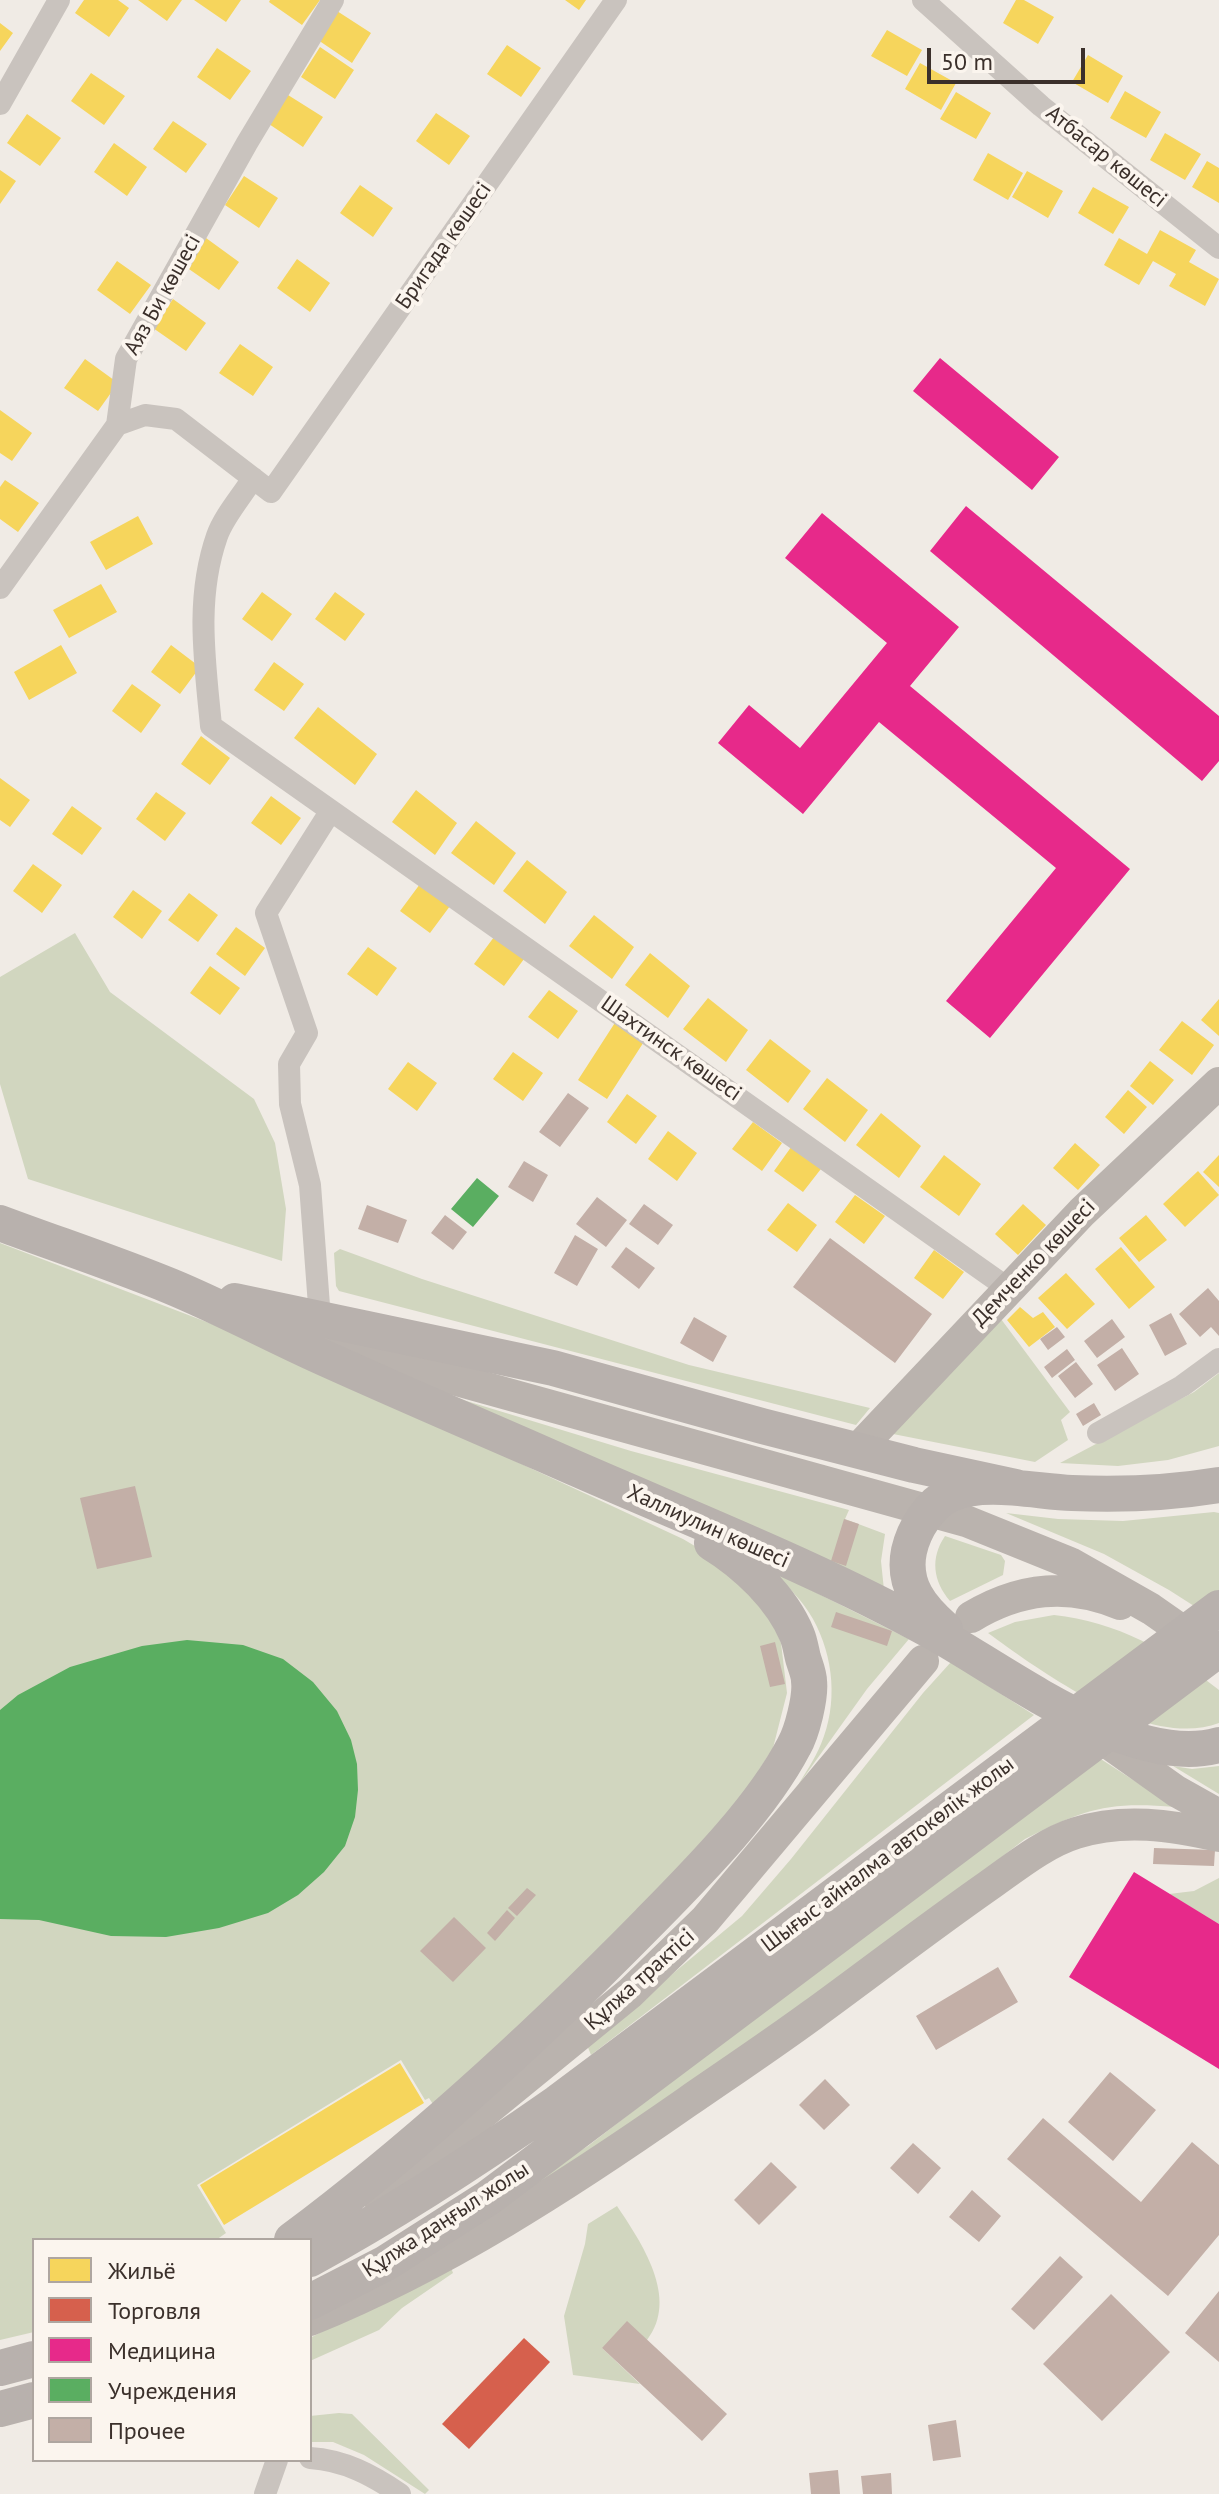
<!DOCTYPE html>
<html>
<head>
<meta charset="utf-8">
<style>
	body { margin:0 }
	#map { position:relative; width:1219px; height:2494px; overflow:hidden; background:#f0ebe5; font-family:"PT Sans",sans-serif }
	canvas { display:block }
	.legend { position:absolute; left:32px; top:2238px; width:280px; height:224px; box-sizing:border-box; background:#fbf5ee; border:2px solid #aea6a0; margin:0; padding:10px 14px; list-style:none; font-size:24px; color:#3b302b }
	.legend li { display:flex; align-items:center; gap:16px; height:40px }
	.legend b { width:40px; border:2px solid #aea6a0 }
	.scale { position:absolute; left:927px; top:48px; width:158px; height:36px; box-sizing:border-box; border:4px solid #3b302b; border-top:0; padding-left:10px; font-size:24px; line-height:28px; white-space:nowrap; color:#3b302b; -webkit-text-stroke:6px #fbf5ee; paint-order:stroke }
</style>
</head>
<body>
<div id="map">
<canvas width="1219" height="2494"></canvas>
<ul class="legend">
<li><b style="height:22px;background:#f6d55c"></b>Жильё</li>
<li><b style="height:22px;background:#d6604d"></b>Торговля</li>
<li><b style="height:22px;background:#e7298a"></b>Медицина</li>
<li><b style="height:22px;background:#5aae61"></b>Учреждения</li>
<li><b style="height:22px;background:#c3afa7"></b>Прочее</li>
</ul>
<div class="scale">50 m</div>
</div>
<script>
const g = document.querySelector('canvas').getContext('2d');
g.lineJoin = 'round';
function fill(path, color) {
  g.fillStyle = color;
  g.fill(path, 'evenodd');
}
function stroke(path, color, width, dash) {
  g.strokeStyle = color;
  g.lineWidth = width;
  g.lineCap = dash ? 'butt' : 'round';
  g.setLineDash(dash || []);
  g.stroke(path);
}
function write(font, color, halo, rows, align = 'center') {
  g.font = font + ' "PT Sans",sans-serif';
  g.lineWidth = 8;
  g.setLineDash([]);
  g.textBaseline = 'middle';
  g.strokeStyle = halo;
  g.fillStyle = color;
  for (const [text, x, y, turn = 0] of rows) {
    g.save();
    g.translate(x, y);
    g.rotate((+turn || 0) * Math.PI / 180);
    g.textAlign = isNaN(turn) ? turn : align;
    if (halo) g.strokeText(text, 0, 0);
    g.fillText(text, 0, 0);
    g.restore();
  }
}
const green = new Path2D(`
	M75,933L110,992L254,1099L275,1143L286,1209L282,1261L28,1179L0,1084V977Z
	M0,1243L259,1342L683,1539L710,1555L770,1616L781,1643L787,1693L773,1748L725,1824L436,2109L429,2098L425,2100L401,2060L197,2185L226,2233L216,2240H34V2332L0,2340Z
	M340,1249L422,1279L689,1365L870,1408L856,1425L339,1291L336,1286L334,1253Z
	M1001,1319L1070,1412L1061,1420L1068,1440L1035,1462L888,1433Z
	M1219,1373V1446L1168,1460L1118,1466L1060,1463L1194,1392Z
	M450,1396L631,1451L849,1510L845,1519L885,1534L881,1561L884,1590Z
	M1214,1512L1219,1513V1622L1169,1590L1104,1554L1006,1513L1058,1519L1123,1521Z
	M945,1536L1001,1555L1005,1561L1003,1575L950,1601C933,1581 930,1558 945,1536Z
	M773,1571L909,1639L867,1689L797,1787C805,1773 815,1759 821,1744C838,1704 834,1657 813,1619C803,1601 787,1586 773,1571Z
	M1054,1615C1115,1621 1171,1652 1219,1690V1723C1148,1750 1043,1673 988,1633L1015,1622Z
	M951,1662L1034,1715L591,2055L587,2045L742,1916L791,1859L923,1693Z
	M1093,1754L1175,1807C1108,1801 1084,1809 1025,1839L814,2002L522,2202L517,2189L588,2146Z
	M1173,1766L1192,1769L1219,1766V1794Z
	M1219,1878V1924L1169,1894L1194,1891Z
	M617,2206C641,2242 680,2298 647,2340L602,2348L640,2384L573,2375L564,2316L585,2244L588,2224Z
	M450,2265L453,2273L402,2308L379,2330L310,2361V2338Z
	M339,2413L352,2414L429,2490L425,2494L364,2455L333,2442H310V2416Z`);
const homes = new Path2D(`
	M84,0H118L129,8L109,37L75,13Z
	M138,0H182L167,21Z
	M194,0H241L226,22Z
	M270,0H320L302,25L269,2Z
	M565,0H586L579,10Z
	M1016,0H1024L1054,17L1038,44L1003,23Z
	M337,11L371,33L352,63L318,40Z
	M0,23L13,33L0,51Z
	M887,30L922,50L907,76L871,56Z
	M507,45L541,68L521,97L487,74Z
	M320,47L354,70L335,99L301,77Z
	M217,48L251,71L230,100L197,77Z
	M1088,55L1123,76L1108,103L1072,82Z
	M920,63L956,83L941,110L905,89Z
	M91,73L125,96L104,125L71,101Z
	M1125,91L1161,112L1146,138L1110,118Z
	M956,92L991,113L976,139L940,119Z
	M288,95L323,117L303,147L269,124Z
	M436,113L470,136L449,165L416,141Z
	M27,114L61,138L40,166L7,143Z
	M173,121L207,144L186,173L153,149Z
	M1165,133L1201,154L1185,180L1150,160Z
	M114,143L147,167L127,196L94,172Z
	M988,153L1023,173L1008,200L973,180Z
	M1207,161L1219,168V203L1192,187Z
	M0,170L16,181L0,204Z
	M1027,171L1063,191L1048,218L1012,197Z
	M244,176L278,198L259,228L225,205Z
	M360,185L393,208L373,237L340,213Z
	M1093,187L1129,207L1113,234L1078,213Z
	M1160,230L1196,250L1189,262L1219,279L1205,306L1169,286L1176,274L1153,261L1139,285L1104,265L1119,238L1147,254Z
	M206,238L239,262L219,290L186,267Z
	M297,259L330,283L310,312L277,288Z
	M117,261L151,285L130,314L97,290Z
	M173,299L206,323L186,351L153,328Z
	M240,344L273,367L253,396L219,373Z
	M85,359L118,383L98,411L64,388Z
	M0,410L32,433L12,461L0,453Z
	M5,480L39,503L18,532L0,519V487Z
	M138,516L153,544L106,570L90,542Z
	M101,584L117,612L69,638L53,610Z
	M262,592L292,614L272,641L242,619Z
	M335,592L365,614L345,641L315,619Z
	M61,645L77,673L29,700L14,672Z
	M171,645L200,667L180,694L151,672Z
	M274,662L304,684L284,711L254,690Z
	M132,684L161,705L141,733L112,711Z
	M318,707L377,754L355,785L294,738Z
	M201,736L230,758L210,785L181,764Z
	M0,778L30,800L10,827L0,820Z
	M416,790L457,823L435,855L392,822Z
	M156,792L186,813L165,841L136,819Z
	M271,796L301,818L281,845L251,823Z
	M72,806L102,828L82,855L52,834Z
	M476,821L516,853L494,885L451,853Z
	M527,860L567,892L545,924L503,891Z
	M33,864L62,885L42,913L13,891Z
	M420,884L450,906L430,933L400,911Z
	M133,890L162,911L142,939L113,917Z
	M189,893L218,915L198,942L168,920Z
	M594,915L634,947L612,979L569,946Z
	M236,927L265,948L245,976L216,954Z
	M494,937L524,959L504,986L474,964Z
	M368,947L397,968L377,996L347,974Z
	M650,953L690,986L668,1018L625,985Z
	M210,966L240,988L220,1015L190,993Z
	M549,990L578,1011L558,1039L528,1017Z
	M708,998L748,1030L726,1062L683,1029Z
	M1219,999V1036L1201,1020Z
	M618,1018L647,1037L607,1099L578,1080Z
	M1182,1021L1214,1045L1192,1075L1159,1050Z
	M770,1039L811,1071L788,1103L746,1070Z
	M513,1052L543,1073L523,1101L493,1079Z
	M1150,1061L1174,1080L1153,1105L1130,1086Z
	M408,1062L437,1083L417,1111L388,1089Z
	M827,1078L868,1110L845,1142L803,1109Z
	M1128,1090L1147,1107L1124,1134L1105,1117Z
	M627,1094L657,1116L636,1144L607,1122Z
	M881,1113L921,1146L899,1178L856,1145Z
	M753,1122L782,1143L762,1171L732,1149Z
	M668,1131L697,1153L677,1181L648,1159Z
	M794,1143L824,1165L803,1192L774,1171Z
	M1075,1143L1100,1165L1078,1190L1053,1168Z
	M944,1155L981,1184L959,1216L920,1187Z
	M1219,1155V1187L1203,1172Z
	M1198,1171L1219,1195L1185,1227L1163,1204Z
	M855,1195L885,1216L864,1244L835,1222Z
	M788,1203L817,1225L797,1252L767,1230Z
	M1023,1204L1046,1225L1018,1255L995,1234Z
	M1146,1215L1167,1240L1139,1262L1119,1238Z
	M1121,1247L1155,1287L1129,1309L1095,1269Z
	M934,1250L964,1272L943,1299L914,1278Z
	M1066,1273L1095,1304L1067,1329L1038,1298Z
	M1020,1307L1033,1318L1043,1312L1055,1327L1029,1347L1007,1320Z
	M400,2063L424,2103L224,2225L200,2185Z`);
const shops = new Path2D(`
	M524,2338L550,2362L469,2449L442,2424Z`);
const health = new Path2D(`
	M940,358L1059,457L1032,490L913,391Z
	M966,506L1219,716V761L1202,781L930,551Z
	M822,513L959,627L910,686L1130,869L990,1038L946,1001L1056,868L879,722L803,814L718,743L749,705L800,748L887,643L785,558Z
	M1134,1872L1219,1924V2069L1069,1977Z`);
const public = new Path2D(`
	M477,1178L499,1196L473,1227L451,1209Z
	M187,1640L243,1645L283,1659L313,1682L337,1711L351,1740L357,1764L358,1790L355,1817L345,1846L324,1872L298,1895L268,1913L219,1928L166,1937L111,1936L39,1920L0,1919V1710L18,1695L70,1667L142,1646Z`);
const building = new Path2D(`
	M568,1093L589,1108L560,1147L539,1132Z
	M524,1161L548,1175L533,1202L508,1187Z
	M597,1197L627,1220L606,1247L576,1224Z
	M644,1204L673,1225L658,1245L629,1224Z
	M367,1205L407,1220L398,1243L358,1229Z
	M445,1215L467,1232L453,1250L431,1233Z
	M575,1235L598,1249L577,1286L554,1273Z
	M830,1238L932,1314L895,1363L793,1287Z
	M626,1247L655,1268L639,1289L611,1267Z
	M1208,1288L1219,1301V1336L1211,1327L1200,1337L1179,1314Z
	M1171,1313L1187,1344L1165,1356L1149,1325Z
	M694,1317L727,1336L713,1362L680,1343Z
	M1112,1319L1125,1337L1097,1358L1084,1341Z
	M1057,1327L1065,1337L1048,1350L1040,1339Z
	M1122,1348L1139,1374L1115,1391L1097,1365Z
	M1067,1349L1075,1360L1052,1378L1044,1367Z
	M1076,1362L1093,1384L1075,1398L1058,1376Z
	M1094,1403L1101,1415L1083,1426L1076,1414Z
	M135,1486L152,1557L97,1569L80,1498Z
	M844,1519L859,1524L846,1566L831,1561Z
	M836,1612L892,1631L887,1646L831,1627Z
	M775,1642L785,1684L770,1687L760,1646Z
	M1154,1848L1215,1850L1214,1866L1153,1864Z
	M527,1888L536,1895L517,1916L508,1908Z
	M507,1910L515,1918L495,1941L487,1933Z
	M454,1917L486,1948L453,1982L420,1951Z
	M998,1967L1018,2002L936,2050L916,2016Z
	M1110,2072L1156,2110L1113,2161L1068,2122Z
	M825,2079L850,2105L824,2130L799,2105Z
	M1043,2118L1141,2202L1192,2142L1219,2165V2235L1168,2296L1007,2159Z
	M913,2143L941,2168L918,2194L890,2168Z
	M771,2162L797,2187L759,2225L734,2200Z
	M972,2190L1001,2216L979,2242L949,2217Z
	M1060,2256L1083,2277L1034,2330L1011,2309Z
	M1219,2291V2362L1185,2333Z
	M1111,2294L1170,2352L1102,2421L1043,2364Z
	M627,2321L727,2414L702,2441L602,2348Z
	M956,2420L961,2457L933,2461L928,2425Z
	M838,2470L840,2494H811L809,2473Z
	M891,2473L892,2494H863L861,2476Z`);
const street = new Path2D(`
	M923,0L1041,106L1219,248
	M0,104L59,0
	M117,425L145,415L176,419L271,492L616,0
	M253,478C242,496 224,516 217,536C195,599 205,662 211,726L1009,1289
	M0,588L117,425L126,359L247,143L333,0
	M320,1319L310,1185L290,1104L289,1064L307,1033L266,913L330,812
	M1098,1433L1182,1386L1219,1359
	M310,2458C344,2460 372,2475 400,2494
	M265,2494L277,2460`);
const secondary = new Path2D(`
	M298,1328L457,1380L966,1521L1070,1563L1151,1609L1204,1646
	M857,1450L1082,1212L1219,1083
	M971,1617C1019,1588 1067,1582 1120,1604
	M1090,1730L1176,1791L1219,1815
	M375,2194L461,2131L630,1993L705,1920L923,1661
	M310,2320C445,2265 568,2185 687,2102C729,2073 771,2045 812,2015C871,1972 928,1928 988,1886C1015,1867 1044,1843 1076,1833C1123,1818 1171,1825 1219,1836`);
const primary = new Path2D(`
	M0,1223C56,1244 114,1263 170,1286C221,1307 271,1334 322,1357C395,1390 469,1422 543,1454C673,1512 808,1563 933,1632C1007,1673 1132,1770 1219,1745
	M235,1301L553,1368L762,1426L914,1465L1016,1487
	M945,1629C921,1608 902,1585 909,1551C914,1529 929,1504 951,1494C984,1479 1038,1492 1072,1493C1121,1495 1171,1493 1219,1485
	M292,2240C419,2145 537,2036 648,1923C698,1872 761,1809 794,1746C802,1732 811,1697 809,1681C809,1674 805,1665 803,1658C801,1650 800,1642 797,1635C782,1598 745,1563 712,1543
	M310,2259C396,2212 477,2159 557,2103L1219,1608
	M310,2302L386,2263L488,2198L1219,1649
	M0,2368L34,2359
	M0,2409L34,2400`);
const streetNames = [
	["Атбасар көшесі",1106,157,39],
	["Бригада көшесі",444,246,-55],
	["Аяз Би көшесі",163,295,-61],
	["Шахтинск көшесі",671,1049,35],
	["Демченко көшесі",1034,1263,-46],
	["Халлиулин көшесі",708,1527,24],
	["Шығыс айналма автокөлік жолы",888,1855,-37],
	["Құлжа трактісі",640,1980,-42],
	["Құлжа даңғыл жолы",446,2220,-33]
];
fill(green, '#d1d6bf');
fill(homes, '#f6d55c');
fill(shops, '#d6604d');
fill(health, '#e7298a');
fill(public, '#5aae61');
fill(building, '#c3afa7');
stroke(street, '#c9c3be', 22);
stroke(secondary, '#bab3ae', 32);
stroke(primary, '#b8b1ad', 36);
write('22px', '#3b302b', '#fbf5ee', streetNames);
</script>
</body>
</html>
